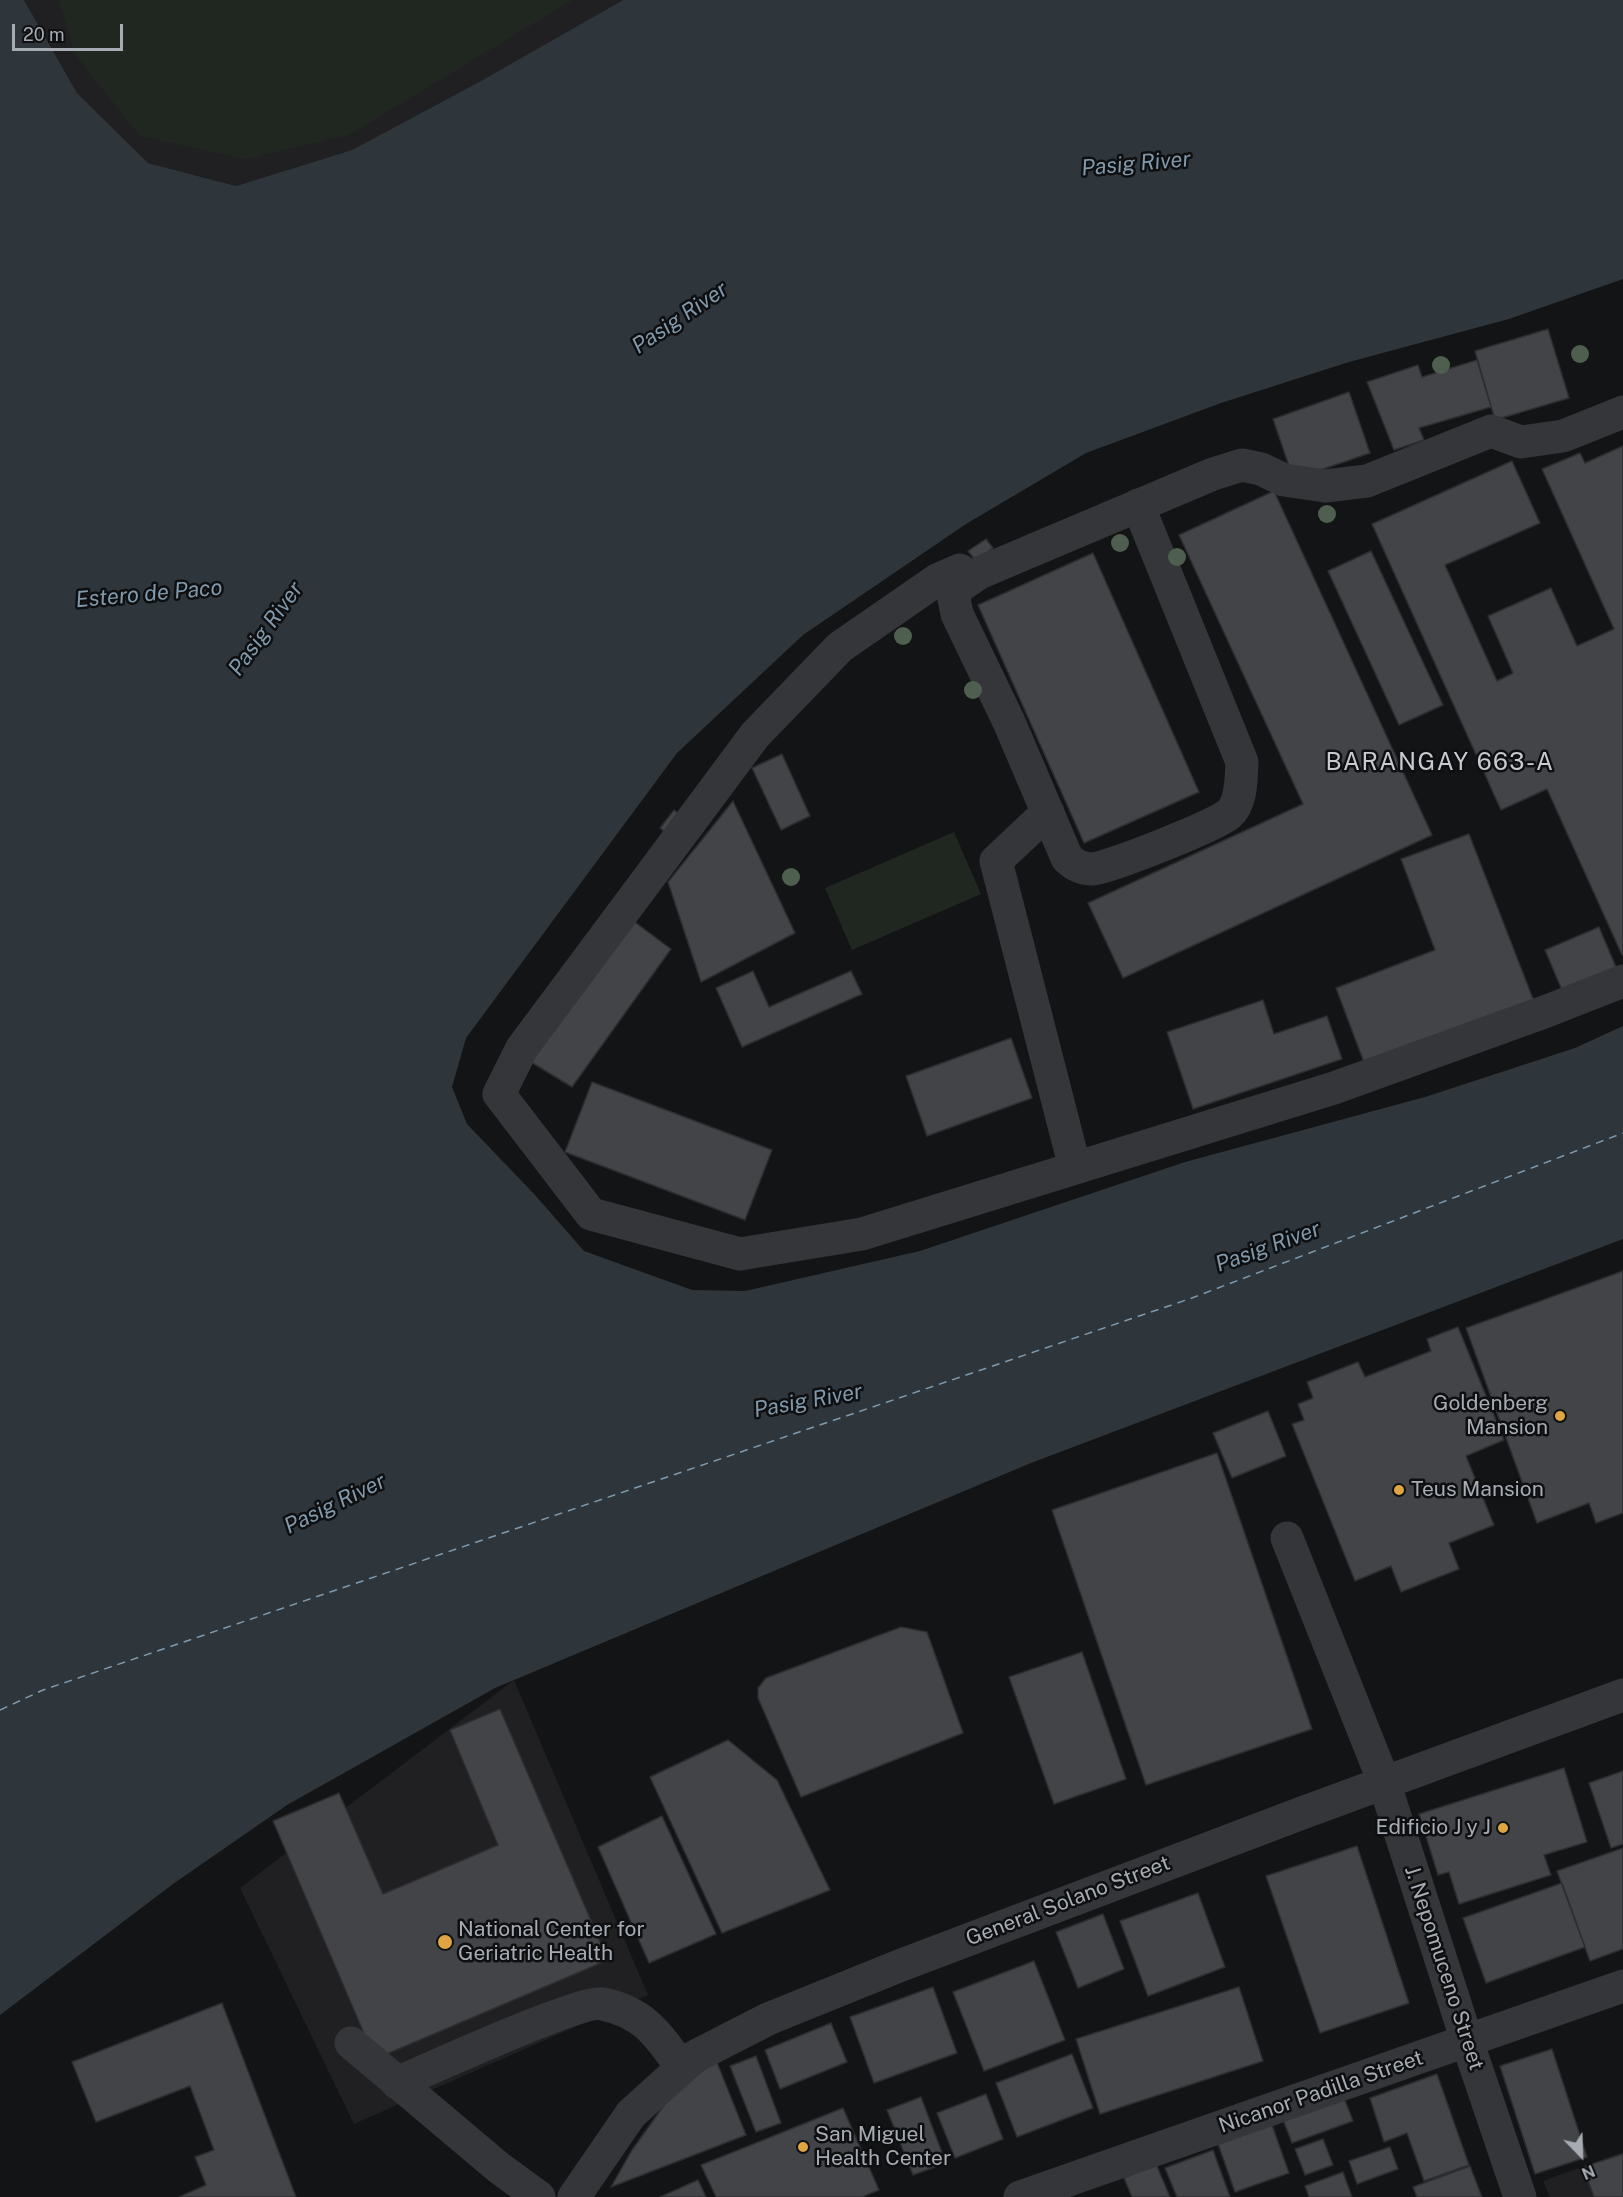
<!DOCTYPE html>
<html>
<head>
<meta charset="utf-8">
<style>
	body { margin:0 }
	#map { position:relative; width:1623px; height:2197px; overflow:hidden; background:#131415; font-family:"Public Sans",sans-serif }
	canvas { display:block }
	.north { position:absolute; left:1551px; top:2125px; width:60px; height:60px; -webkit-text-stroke:4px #0e0f10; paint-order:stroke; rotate:157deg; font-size:16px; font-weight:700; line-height:24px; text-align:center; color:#a7abb4 }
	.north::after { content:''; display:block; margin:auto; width:21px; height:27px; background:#a7abb4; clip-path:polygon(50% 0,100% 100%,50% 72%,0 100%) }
	.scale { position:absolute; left:12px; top:24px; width:111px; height:27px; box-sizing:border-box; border:3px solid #a7abb4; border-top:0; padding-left:8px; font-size:18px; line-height:21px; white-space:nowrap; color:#a7abb4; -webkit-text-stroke:4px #0e0f10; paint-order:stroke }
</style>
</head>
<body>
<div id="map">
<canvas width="1623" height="2197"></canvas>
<div class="north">N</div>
<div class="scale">20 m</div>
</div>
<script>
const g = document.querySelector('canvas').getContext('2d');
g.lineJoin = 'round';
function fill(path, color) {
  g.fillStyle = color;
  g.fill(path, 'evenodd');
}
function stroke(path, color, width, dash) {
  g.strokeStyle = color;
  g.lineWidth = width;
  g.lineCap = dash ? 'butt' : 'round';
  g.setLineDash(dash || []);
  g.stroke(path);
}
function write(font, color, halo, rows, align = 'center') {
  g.font = font + ' "Public Sans",sans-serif';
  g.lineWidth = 5;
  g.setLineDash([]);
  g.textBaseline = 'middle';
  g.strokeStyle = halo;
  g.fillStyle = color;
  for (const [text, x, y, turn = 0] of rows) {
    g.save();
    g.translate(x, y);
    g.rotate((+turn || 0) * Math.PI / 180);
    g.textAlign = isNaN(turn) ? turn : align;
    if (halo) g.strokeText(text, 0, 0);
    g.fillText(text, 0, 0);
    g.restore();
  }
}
const built = new Path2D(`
	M24,0H623L479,82L352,150L236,186L148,163L77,93Z
	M514,1680L648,1995L354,2124L240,1888Z
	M1623,2152V2197H1550L1543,2181Z`);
const green = new Path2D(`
	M59,0H572L349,135L245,159L140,136L75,54Z
	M954,832L981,894L852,950L825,888Z`);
const water = new Path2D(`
	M0,0H24L77,93L148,163L236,186L352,150L479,82L623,0H1623V279L1509,319L1349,362L1221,403L1086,453L966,524L803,635L677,753L466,1038L452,1087L467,1124L535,1195L584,1251L692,1290L745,1291L920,1251L1185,1162L1425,1097L1575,1048L1623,1026V1239L1031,1463L495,1688L287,1805L173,1884L0,2015Z`);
const ferry = new Path2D(`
	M0,1710L43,1690L1192,1298L1623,1133`);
const building = new Path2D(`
	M1548,329L1569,398L1495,420L1475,351Z
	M1477,360L1491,407L1419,428L1424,440L1394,450L1367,382L1418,365L1422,377Z
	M1349,392L1370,453L1303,476L1289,466L1273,419Z
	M1623,446V955H1622L1547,789L1501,810L1372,524L1512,461L1540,523L1445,565L1497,681L1513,673L1488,616L1551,588L1577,646L1614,629L1542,469L1580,453L1585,463Z
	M1274,491L1432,835L1123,978L1088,903L1303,804L1179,535Z
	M986,539L993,548L976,561L968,551Z
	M1371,551L1443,705L1399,725L1328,571Z
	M1093,553L1199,792L1084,843L978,605Z
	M782,754L810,816L781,830L752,768Z
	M733,801L795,933L701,982L668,882Z
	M674,810L687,820L673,838L660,828Z
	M1469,834L1535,1004L1365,1065L1336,988L1435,950L1401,859Z
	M632,920L671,949L572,1087L531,1062Z
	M1599,927L1621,979L1567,1002L1545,950Z
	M753,971L769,1007L851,971L862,994L742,1047L716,988Z
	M1263,1000L1274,1034L1327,1016L1342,1059L1193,1109L1167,1032Z
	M1011,1038L1032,1098L927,1136L906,1076Z
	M592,1082L772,1150L745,1220L565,1152Z
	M1623,1271V1513L1596,1523L1589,1503L1537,1523L1466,1328Z
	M1458,1327L1504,1440L1466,1456L1494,1525L1449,1543L1459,1569L1401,1592L1391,1566L1355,1581L1292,1424L1304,1420L1298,1404L1313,1398L1307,1382L1358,1362L1365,1377L1431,1351L1427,1339Z
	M1268,1411L1286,1456L1232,1478L1213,1433Z
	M1217,1453L1312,1729L1146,1785L1052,1510Z
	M901,1627L927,1632L963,1733L801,1797L758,1698V1688L766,1678Z
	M1082,1652L1126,1779L1054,1804L1009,1677Z
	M500,1709L608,1960L375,2059L273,1821L339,1793L383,1894L498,1845L450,1730Z
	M728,1740L777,1780L830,1890L722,1933L650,1777Z
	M1564,1768L1587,1842L1544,1855L1551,1875L1459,1904L1449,1872L1438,1875L1419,1814Z
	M1623,1771V1844L1611,1848L1589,1783Z
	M662,1816L716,1934L649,1963L598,1847Z
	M1357,1846L1409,2003L1320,2033L1266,1876Z
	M1623,1848V1949L1590,1961L1557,1871Z
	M1562,1883L1585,1947L1486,1983L1463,1918Z
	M1198,1893L1225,1967L1148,1996L1120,1921Z
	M1103,1914L1124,1969L1078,1988L1056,1932Z
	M1034,1961L1065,2040L984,2071L953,1992Z
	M933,1987L957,2053L874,2083L850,2017Z
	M1239,1987L1263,2061L1100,2114L1076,2039Z
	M222,2003L296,2197H179L206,2185L195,2157L214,2150L190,2086L96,2122L72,2062Z
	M831,2023L847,2062L780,2089L765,2050Z
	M1552,2049L1587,2157L1535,2174L1500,2066Z
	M1072,2054L1093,2108L1017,2137L996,2083Z
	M756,2056L781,2123L756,2132L730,2066Z
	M716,2060L746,2135L611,2187L632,2150L670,2097Z
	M1437,2074L1469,2165L1424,2181L1407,2133L1384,2142L1370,2098Z
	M1341,2090L1353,2121L1292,2143L1280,2112Z
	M986,2094L1003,2139L955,2158L937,2113Z
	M921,2097L946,2163L913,2175L887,2110Z
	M843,2108L879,2190L862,2197H716L701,2165Z
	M1271,2122L1289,2173L1235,2192L1217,2141Z
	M1323,2139L1333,2165L1305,2175L1295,2149Z
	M1390,2147L1398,2169L1357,2184L1349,2161Z
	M1213,2150L1230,2197H1177L1165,2168Z
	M1623,2154V2197H1594L1583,2167Z
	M1156,2164L1170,2197H1132L1124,2178Z
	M1470,2166L1482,2197H1417L1413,2187Z
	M1343,2172L1352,2197H1309L1305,2186Z
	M698,2180L706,2197H660Z`);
const minor = new Path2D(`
	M1138,505L1242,762C1241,778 1242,803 1229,814C1214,826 1109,868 1092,869C1082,869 1074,865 1067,858L1009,722L957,614L954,599L957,588L979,573L1213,474L1242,465L1261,469L1284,480L1325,486L1367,481L1491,431L1521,442L1563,436L1623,412
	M969,580L960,570L937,580L840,647L755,735L522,1048L499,1094L591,1214L740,1254L862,1234L1334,1088L1547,1011L1623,981
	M1048,812L996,861L1075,1168
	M1287,1538L1384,1782L1467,2041L1520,2197
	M351,2043L498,2167L539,2197
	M397,2083C427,2070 582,1999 603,2004C645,2013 658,2035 682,2068
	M574,2197L631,2114L694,2057L768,2019L899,1966L1302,1813L1623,1695
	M1020,2197L1623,1986`);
const trees = [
	[1580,354],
	[1441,365],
	[1327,514],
	[1120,543],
	[1177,557],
	[903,636],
	[973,690],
	[791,877]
];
const markers = [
	[1560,1416,6,"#dea542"],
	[1399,1490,6,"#dea542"],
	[1503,1828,6,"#dea542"],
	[445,1942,8,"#dea542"],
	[803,2147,6,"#dea542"]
];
const poiNames = [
	["Goldenberg",1548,1404,"right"],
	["Mansion",1548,1428,"right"],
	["Teus Mansion",1411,1490],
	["Edificio J y J",1491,1828,"right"],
	["National Center for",458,1930],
	["Geriatric Health",458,1954],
	["San Miguel",815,2135],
	["Health Center",815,2159]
];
const streetNames = [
	["General Solano Street",1068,1901,-21],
	["J. Nepomuceno Street",1444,1968,72],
	["Nicanor Padilla Street",1321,2092,-19]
];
const waterNames = [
	["Pasig River",1136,164,-5],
	["Pasig River",680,318,-34],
	["Estero de Paco",149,594,-5],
	["Pasig River",266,629,-54],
	["Pasig River",1268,1247,-20],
	["Pasig River",808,1401,-10],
	["Pasig River",335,1504,-26]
];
const quarterNames = [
	["BARANGAY 663-A",1440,763]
];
fill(built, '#202022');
fill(green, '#202721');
fill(water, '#2e363c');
stroke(ferry, '#8199ab', 1.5, [8, 6]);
fill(building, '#434448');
stroke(building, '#2e2e31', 1.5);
stroke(minor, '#353639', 33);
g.fillStyle = '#4e5f50';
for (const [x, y] of trees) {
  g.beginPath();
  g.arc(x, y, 9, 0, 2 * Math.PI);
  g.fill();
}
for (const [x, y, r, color] of markers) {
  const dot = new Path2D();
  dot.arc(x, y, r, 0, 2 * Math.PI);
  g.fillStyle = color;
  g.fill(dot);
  stroke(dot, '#0e0f10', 2);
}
write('21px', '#a7abb4', '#0e0f10', poiNames, 'left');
write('21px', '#a7abb4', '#0e0f10', streetNames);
write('italic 22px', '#8199ab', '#0e0f10', waterNames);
g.letterSpacing = '1.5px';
write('24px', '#c7cad0', '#0e0f10', quarterNames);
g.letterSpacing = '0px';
</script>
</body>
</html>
